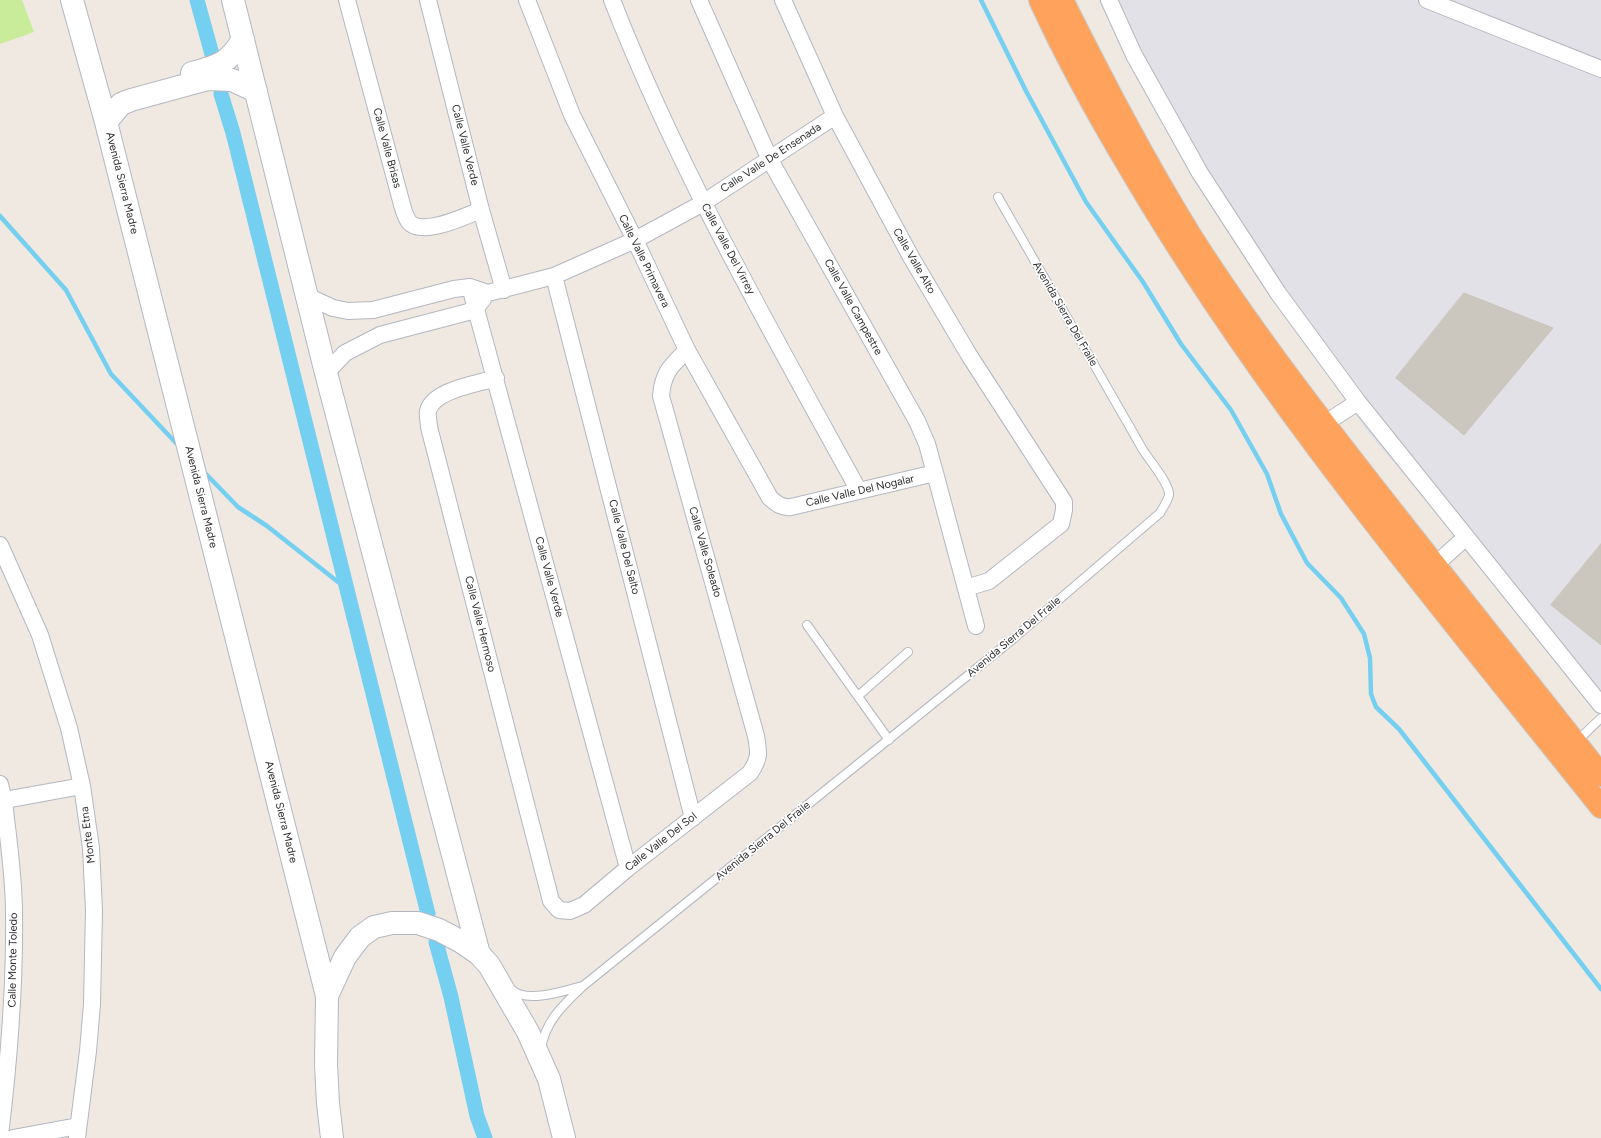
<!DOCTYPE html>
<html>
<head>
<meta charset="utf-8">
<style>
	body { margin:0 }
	canvas { display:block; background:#efe9e1 }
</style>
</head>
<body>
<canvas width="1601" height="1138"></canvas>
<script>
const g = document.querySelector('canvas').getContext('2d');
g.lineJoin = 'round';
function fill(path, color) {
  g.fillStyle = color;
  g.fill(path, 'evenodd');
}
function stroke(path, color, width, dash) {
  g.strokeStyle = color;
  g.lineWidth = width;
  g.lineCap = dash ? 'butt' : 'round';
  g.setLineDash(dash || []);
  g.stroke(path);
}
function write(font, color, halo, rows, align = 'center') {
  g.font = font + ' Figtree,sans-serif';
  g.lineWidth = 3.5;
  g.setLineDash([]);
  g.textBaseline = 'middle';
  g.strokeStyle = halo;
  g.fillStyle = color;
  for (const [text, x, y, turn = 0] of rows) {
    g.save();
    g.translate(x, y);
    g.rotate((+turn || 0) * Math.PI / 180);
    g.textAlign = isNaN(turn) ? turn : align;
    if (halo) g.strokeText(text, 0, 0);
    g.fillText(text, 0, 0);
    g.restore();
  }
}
const industrial = new Path2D(`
	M1098,0H1601V700L1370,435L1205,195Z`);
const pitch = new Path2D(`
	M0,0H22L34,32L0,44Z`);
const stream = new Path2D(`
	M981,0L1026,91L1086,202L1143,282L1181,344L1231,410L1267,474L1281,514L1307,563L1341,598L1364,634L1370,658L1371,694L1376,707L1399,729L1601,989
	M0,216L66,290L111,374L176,443
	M206,474L238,507L267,526L347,589`);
const canal = new Path2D(`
	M197,0L213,58
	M221,94L233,133L428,914
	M436,942L451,997L477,1116L485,1138`);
const building = new Path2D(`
	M1464,293L1553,328L1464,435L1396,378Z
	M1601,544V645L1551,605Z`);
const lane = new Path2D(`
	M807,625L889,740
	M858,696L908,652
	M1576,742L1601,718
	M511,989C526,1004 564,991 582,986
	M541,1049C545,1021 564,1004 583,986L1013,639L1160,513C1163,507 1168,501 1169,495C1170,484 1149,460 1143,450L998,197`);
const street = new Path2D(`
	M347,0L401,201C403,208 405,218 410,223C425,236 465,216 481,210
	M428,0L481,210L504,290
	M527,0L572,115L635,240L687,350L770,498C777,504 782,508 791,507L935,473
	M612,0C679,171 771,331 859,491
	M699,0L770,160L917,421L927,444L935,473L976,626
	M783,0L835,116L911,257L969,355L1064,502V510L1061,524L989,581L966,588
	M1109,0L1134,55L1200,173L1278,293L1358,402L1601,705
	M1427,0L1601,69
	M554,276L693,818
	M470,287L628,868
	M307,296L333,308L348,311L373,310L454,289L470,287L488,293L554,276L635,240L703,203L835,116
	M326,373L345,353L380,335L468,312L476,308L483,299
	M496,378C477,384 433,390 428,411C427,416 429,422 429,427L551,901L559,910L570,911L584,905L628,868L750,773C760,758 759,753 756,736L661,396C663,372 671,366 687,350
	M1324,424L1358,402
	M0,545L40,635L69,728L82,786L91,848L94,910L92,1004L88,1051L77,1138
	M1435,565L1466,537
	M0,784L4,801C8,838 14,876 14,913C15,988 9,1061 0,1135
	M0,801L82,786
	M13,1138L78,1126`);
const secondary = new Path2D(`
	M72,0L106,122L327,996
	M233,0L326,373L479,954
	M192,73C219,66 229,63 243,39
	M106,122L121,104L131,100L208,79L232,80L256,91
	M332,1138L328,1103L326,1064L327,996L345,957L360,937L374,927L392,923H418L439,930L460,941L479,954L489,965L528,1032L549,1079L564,1138`);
const highway = new Path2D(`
	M1040,0C1067,59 1098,115 1131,170C1265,399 1437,601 1601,807
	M1062,0C1103,81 1144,161 1192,238C1256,338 1330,432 1403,525C1469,608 1535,692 1601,775`);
const streetNames = [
	["Calle Valle Verde",465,145,76],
	["Calle Valle Brisas",387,148,75],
	["Calle Valle De Ensenada",771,158,-33],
	["Avenida Sierra Madre",122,183,76],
	["Calle Valle Del Virrey",728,249,62],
	["Calle Valle Primavera",644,261,64],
	["Calle Valle Alto",914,261,60],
	["Calle Valle Campestre",853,307,61],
	["Avenida Sierra Del Fraile",1065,314,60],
	["Calle Valle Del Nogalar",860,491,-13],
	["Avenida Sierra Madre",201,497,76],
	["Calle Valle Del Salto",624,547,76],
	["Calle Valle Soleado",705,552,74],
	["Calle Valle Verde",549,577,75],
	["Calle Valle Hermoso",480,624,76],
	["Avenida Sierra Del Fraile",1014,637,-40],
	["Avenida Sierra Madre",281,812,76],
	["Monte Etna",88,835,-97],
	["Avenida Sierra Del Fraile",763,841,-39],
	["Calle Valle Del Sol",661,842,-38],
	["Calle Monte Toledo",13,960,-89]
];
fill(industrial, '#e3e1e8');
fill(pitch, '#c9ec9a');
stroke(stream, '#75cff0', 4.5);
stroke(canal, '#75cff0', 15);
fill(building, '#cbc7bf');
stroke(building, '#cbc5ba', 1);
stroke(lane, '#b4b7c1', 10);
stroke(street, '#b4b7c1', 18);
stroke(secondary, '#b4b7c1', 24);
stroke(highway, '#c9c9c9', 24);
stroke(lane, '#fff', 8);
stroke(street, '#fff', 16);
stroke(secondary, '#fff', 22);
stroke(highway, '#ffa35c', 22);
write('11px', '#2e2e2e', '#fff', streetNames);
</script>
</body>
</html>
